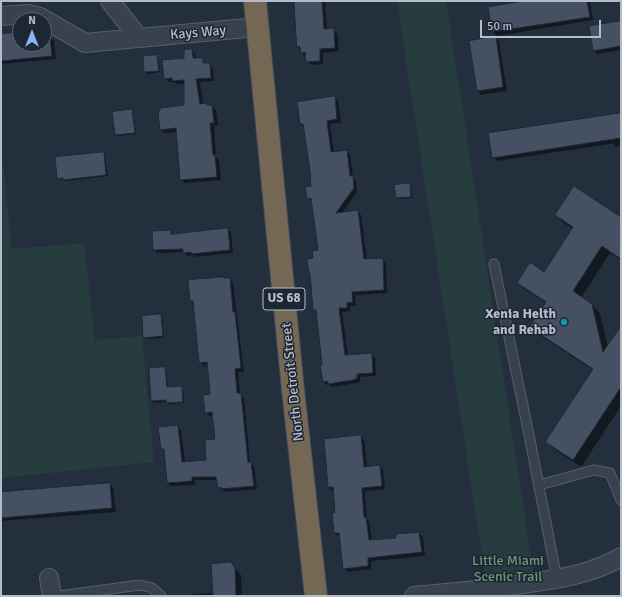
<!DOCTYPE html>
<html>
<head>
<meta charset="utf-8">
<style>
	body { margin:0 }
	#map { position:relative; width:622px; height:597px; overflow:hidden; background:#242f3e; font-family:Signika,sans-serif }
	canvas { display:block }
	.frame { position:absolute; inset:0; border:2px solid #b4bcc9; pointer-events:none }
	.north { position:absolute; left:12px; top:12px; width:40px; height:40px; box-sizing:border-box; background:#1d2633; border:1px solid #59626f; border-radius:50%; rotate:0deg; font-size:11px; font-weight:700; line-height:16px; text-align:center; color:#b4bcc9 }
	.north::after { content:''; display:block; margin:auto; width:14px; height:18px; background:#8ab4f8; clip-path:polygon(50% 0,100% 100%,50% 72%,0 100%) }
	.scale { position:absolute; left:480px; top:20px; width:121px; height:18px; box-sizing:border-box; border:2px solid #b4bcc9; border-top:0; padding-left:5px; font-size:12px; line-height:14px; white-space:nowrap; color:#b4bcc9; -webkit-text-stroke:3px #1d2633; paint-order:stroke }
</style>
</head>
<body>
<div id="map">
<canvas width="622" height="597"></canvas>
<div class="frame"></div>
<div class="north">N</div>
<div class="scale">50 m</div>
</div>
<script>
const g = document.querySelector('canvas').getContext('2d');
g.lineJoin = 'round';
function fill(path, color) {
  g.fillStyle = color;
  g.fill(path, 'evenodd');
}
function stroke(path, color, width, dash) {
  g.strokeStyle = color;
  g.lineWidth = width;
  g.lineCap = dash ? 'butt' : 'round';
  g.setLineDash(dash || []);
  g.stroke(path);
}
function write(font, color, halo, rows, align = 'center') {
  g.font = font + ' Signika,sans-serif';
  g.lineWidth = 3;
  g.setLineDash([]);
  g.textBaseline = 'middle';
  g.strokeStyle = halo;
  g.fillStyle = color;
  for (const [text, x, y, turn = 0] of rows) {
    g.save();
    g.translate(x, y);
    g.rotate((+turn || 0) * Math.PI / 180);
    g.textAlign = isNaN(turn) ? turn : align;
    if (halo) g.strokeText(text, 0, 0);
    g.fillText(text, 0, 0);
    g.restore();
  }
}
const green = new Path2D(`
	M397,1H446L537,596H488Z
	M1,152H2L12,249L84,243L95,340L142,336L154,462L1,478Z`);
const shadow = new Path2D(`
	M293,1H325L327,30H333L337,33L339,51L323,53V64L311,65L298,47L296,12L294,10Z
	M530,1H590L593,20L497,36L493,32Z
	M621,22V50L597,54L593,50Z
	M20,33V44H44V38L50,37L54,41L56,59L1,64V35Z
	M495,38L499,41L507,91L481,95L478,91L470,42Z
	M192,50L195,54L196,59H202L206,64H209L213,68L214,81L200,82L203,104L212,106L216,110L218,126H214L216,157L219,160L221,180L185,183L181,179L178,132L164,133L161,129L185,106V84H177L174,82H169L165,78L185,58Z
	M157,56L158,57L160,72L147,74L145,72L144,57Z
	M334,97L338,100L341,123L330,124L334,152L346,151L350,154L353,178L356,181L357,192L342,213L357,211L361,215L367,260L382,259L386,263L387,293L355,295L356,306H350V311L342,312L348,356L371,354L375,358L376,376L360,377V382L357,383L332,387L330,385H327L323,382L317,314L314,310L311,274L310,273L314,259L319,251L313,202L308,198L312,187V178L304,127L300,124Z
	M131,110L133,112L136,134L117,136L116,135Z
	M621,114V146L616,147L613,143L610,144L497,161L493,157Z
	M103,153L105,155L108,176L66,181L58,178Z
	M409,184L411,186L412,198L398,199L397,198Z
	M556,215L621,218V260L610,253L581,298L592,305L600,313L608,347L621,327V406L581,467L554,449L546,442L593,370L541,336L533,329L546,303L526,290L518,283L545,273L573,229L564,223Z
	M227,229L231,232L233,253L195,257L194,255L187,256L184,252L157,253L154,250L171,231L174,234Z
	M225,279H229L233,282L244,372H238L240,394L244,398L250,463L254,466L257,489L226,492L224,490L222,491L218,487V480H195V485L171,486L168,483L165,452L162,449L178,426L181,430L185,462L207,461L216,440L214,415L209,416L206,412L211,395L208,365L204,366L200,362L194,304L191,301Z
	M160,315L162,317L164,338L146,339L144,337Z
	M165,368L166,369L168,388L181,387L183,389L184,403L169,404L167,402L153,403L152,401L150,369Z
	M361,436L364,439L367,467L380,466L383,470L385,489L366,491L365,494L367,519L369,521L372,541L397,539L419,533L423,537L425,556L371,561V569L348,572L344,568L340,536H338L334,533L336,514L334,490H332L328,487Z
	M110,484L113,488L116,512L1,521V493Z
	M231,563L241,575L242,596H192V594L214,593Z`);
const building = new Path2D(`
	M294,1H322L324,29L334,28L335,48L320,49V61L306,62L305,52L301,53L300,47H297Z
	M524,1H587L590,17L492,32L488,7Z
	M621,21V46L593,51L589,26Z
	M20,32V44H44V37L50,36L52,56L1,61V34Z
	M496,36L503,87L477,91L469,41Z
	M192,49L193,58H203V63H210L211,78L196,79L200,104L207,103V105H212L214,123H210L213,155H215L217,177L180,180L176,128L160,130L158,113L161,108L184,105V80L172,81V78L164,79L162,60L184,58V50Z
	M157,55L159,71L144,72L143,56Z
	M335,96L337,119L327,121L331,152L347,150L350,176H353L354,188L336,213L358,210L364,259L383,258L384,290L352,292L353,302L347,303V308H339L345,355L372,353L373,373L357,374V378L353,380L328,384V381L323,382L320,365H322L316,310H313L310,273H309L307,259L313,258L312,251L318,250L311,198L307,199L305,187L311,186L310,177H311L303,124H300L297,102Z
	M132,109L135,133L115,135L112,112Z
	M621,113V138L492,158L488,133Z
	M104,152L106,175L63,180V178L57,179L55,157Z
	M410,183L411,197L396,198L394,185Z
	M574,186L621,217V259L602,246L573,291L592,304L603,352L621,326V387L573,460L545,442L593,369L532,329V328L530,326L546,302L517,283L530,262L544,272L573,227L555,215Z
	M228,228L230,250L191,254V252L183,253V249L153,250L152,231L171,230V234Z
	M224,277V278H230L233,312H235L241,368L235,369L237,393H241L248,462H251L254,486L221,489V487L218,488L216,477H192V481L167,483L164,449H161L158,427L178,425L182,462L206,460L205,440L215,439L212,412L205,413L203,395L210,394L207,362L199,363L193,301H190L188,280Z
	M161,314L163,336L143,338L142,316Z
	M165,367L167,387L182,386L183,402L167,403L166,400L151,401L149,368Z
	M361,435L364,467L380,465L382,486L362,488V490L364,517H366L369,540L396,538V534L419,532L422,552L368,558V566L343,569L339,533H334L332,513H335L333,487H328L324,439Z
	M110,483L112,508L1,518V492Z
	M231,562L235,568L236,596H213L211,564Z`);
const lane = new Path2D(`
	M494,264L529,435L557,579
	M539,485L594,470L610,473L621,500
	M59,596L140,585L152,588L161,596`);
const street = new Path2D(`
	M110,1L139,38
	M1,16L28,14L40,17L85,43L257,27
	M49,578L52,596
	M414,596C455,592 496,589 536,582C566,578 595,572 621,557`);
const highway = new Path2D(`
	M255,1L293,390L316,596`);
const markers = [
	[564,322,4,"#0f9aa8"]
];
const shields = [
	[284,299,42]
];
const shieldNames = [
	["US 68",284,299]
];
const streetNames = [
	["Kays Way",198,33,-5],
	["North Detroit Street",293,382,-96]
];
const poiNames = [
	["Xenia Helth",556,314],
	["and Rehab",556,330]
];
const parkNames = [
	["Little Miami",508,561],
	["Scenic Trail",508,577]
];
fill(green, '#263c3f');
fill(shadow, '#0007');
fill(building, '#455162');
stroke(building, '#1f2835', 1);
stroke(lane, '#565f6c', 11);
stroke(street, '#565f6c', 20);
stroke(highway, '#434c59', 24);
stroke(lane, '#38414e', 9);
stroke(street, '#38414e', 18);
stroke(highway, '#746855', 22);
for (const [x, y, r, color] of markers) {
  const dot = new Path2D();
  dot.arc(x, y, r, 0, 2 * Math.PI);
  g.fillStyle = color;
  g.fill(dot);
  stroke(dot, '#1d2633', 1.5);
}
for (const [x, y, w] of shields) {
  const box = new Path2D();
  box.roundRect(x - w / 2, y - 11, w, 22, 3);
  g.fillStyle = '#1d2633';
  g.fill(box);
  stroke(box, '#b4bcc9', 1);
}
write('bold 13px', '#b4bcc9', null, shieldNames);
write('14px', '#b4bcc9', '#1d2633', streetNames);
write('bold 14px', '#b4bcc9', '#1d2633', poiNames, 'right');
write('14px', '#6b9a76', '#1d2633', parkNames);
</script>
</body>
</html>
